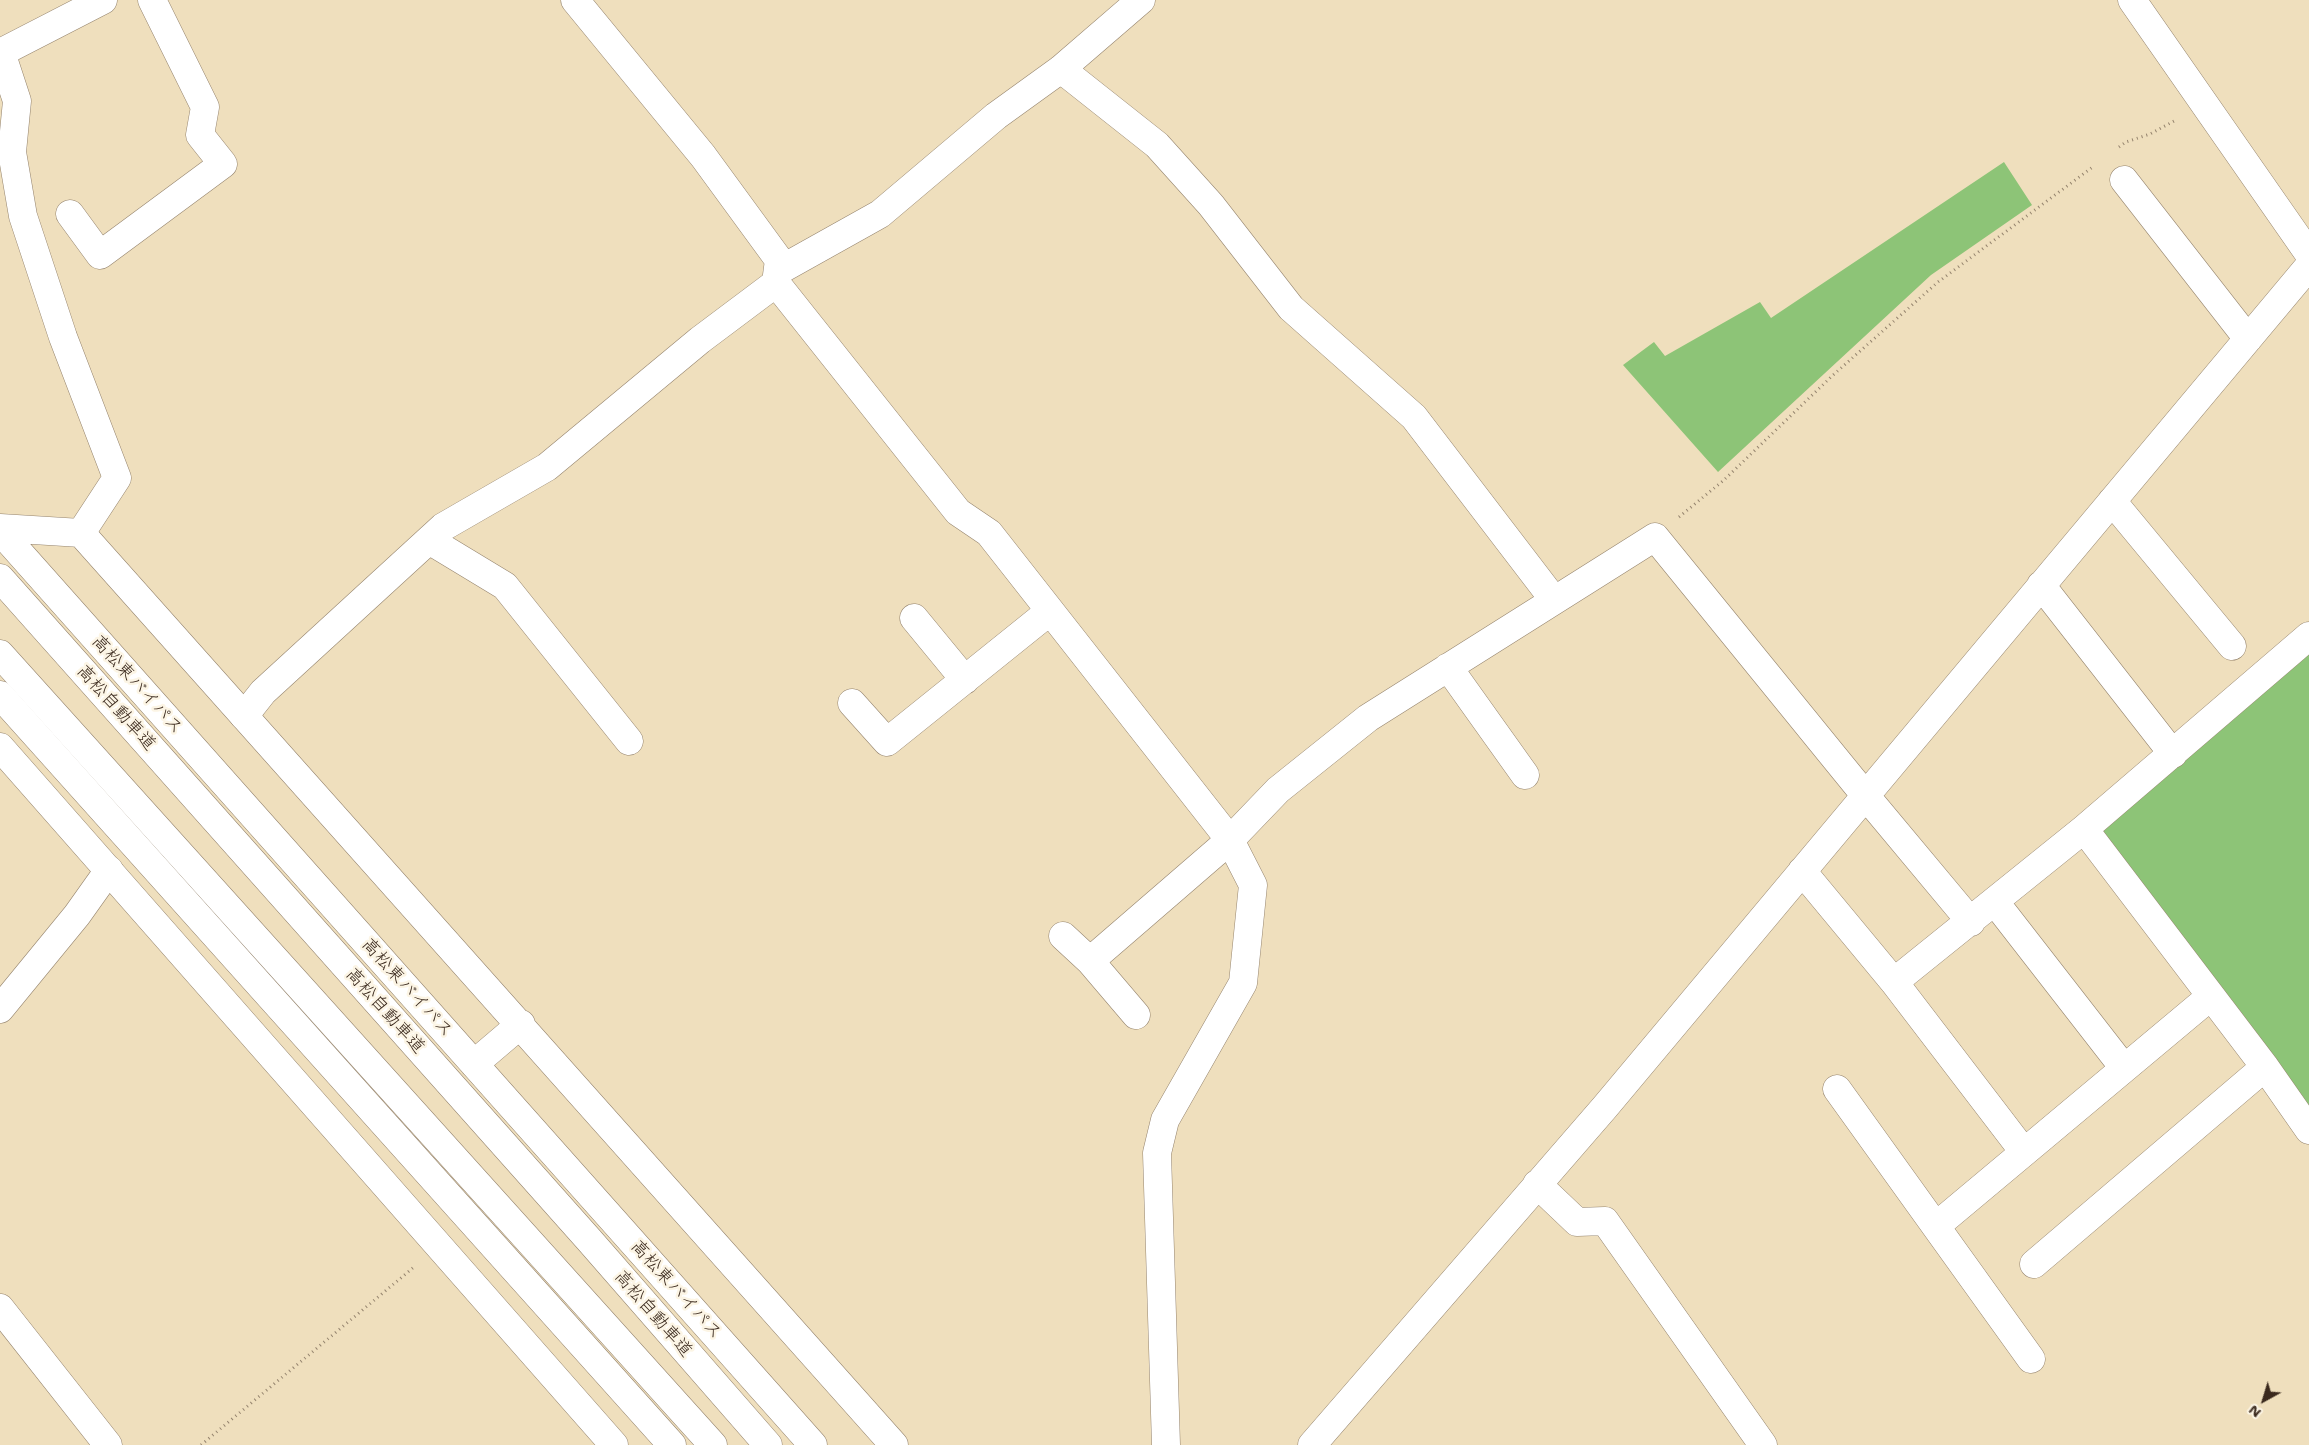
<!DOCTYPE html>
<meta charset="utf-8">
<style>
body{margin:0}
#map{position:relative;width:2309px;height:1445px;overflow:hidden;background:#efdfbd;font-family:"Shantell Sans",sans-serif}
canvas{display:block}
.north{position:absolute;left:2239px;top:1375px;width:50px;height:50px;-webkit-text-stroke:4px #fcf5e5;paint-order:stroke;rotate:219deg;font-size:14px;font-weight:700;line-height:20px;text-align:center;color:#3b2a1e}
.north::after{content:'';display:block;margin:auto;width:18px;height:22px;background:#3b2a1e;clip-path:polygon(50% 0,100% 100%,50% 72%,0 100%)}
</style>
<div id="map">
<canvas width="2309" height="1445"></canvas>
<div class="north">N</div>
</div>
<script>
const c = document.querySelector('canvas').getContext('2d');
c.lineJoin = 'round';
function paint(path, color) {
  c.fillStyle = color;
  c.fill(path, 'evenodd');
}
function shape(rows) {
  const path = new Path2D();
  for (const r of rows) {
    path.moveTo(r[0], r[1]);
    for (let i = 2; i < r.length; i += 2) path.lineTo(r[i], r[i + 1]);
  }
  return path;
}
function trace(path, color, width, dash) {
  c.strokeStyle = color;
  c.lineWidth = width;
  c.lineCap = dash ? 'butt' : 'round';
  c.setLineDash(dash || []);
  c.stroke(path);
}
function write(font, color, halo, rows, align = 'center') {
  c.font = font + ' "Shantell Sans","Klee One",sans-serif';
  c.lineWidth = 5;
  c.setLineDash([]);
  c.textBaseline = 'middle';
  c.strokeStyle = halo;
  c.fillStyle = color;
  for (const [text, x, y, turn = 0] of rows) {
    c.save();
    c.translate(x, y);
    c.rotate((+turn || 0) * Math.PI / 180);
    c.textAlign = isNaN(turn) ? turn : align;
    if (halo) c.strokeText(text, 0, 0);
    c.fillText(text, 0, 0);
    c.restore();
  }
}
const green = shape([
 [2004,162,2032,205,1931,275,1718,472,1623,365,1654,342,1665,356,1760,302,1771,318],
 [2309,622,2309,1113,2093,824,2268,654]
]);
const path = shape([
 [2119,147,2126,142,2150,134,2176,120],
 [1679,517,1724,480,1832,376,1938,282,2094,166],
 [201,1445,414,1267]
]);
const minor = shape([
 [575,0,703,156,779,260,776,283,958,512,989,533,1230,840,1253,885,1243,983,1165,1120,1157,1153,1166,1445],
 [2132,0,2309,254],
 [1,52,17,101,12,152,23,216,63,337,117,478,81,533],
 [0,53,103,0],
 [1061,69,1157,145,1211,205,1291,308,1414,417,1554,600],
 [2124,180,2248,339],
 [70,214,100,255,223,164,200,135,205,107,152,0],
 [778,271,880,214,996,116,1061,69,1141,0],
 [2112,501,2232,646],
 [429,540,505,586,629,741],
 [2041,585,2173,754],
 [914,618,965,680],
 [1448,667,1525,775],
 [852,703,887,742,1050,611],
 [244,716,263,692,443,527,547,467,700,340,776,283],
 [2084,829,2265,1067,2309,1130],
 [1802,871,1894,982,2024,1152],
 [1995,902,2124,1068],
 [1063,936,1090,961],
 [1894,982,2084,829,2309,636],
 [0,1009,77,915,109,870],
 [1136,1015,1090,961,1230,840,1278,790,1368,718,1655,537,1865,795,1971,922],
 [1837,1089,2031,1359],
 [1537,1184,1577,1222,1605,1221,1763,1445],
 [1936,1226,2211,996],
 [2034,1264,2265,1067],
 [0,1308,108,1445],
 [1312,1445,1605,1107,2309,266]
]);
const trunk = shape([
 [0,528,81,533,894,1445],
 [0,531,813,1445],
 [0,695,672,1445],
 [0,747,614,1445],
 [474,1064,521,1024]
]);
const motorway = shape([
 [0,578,590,1241,768,1445],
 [0,654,713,1445]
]);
const streetNames = [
 ["高松東バイパス",137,685,48],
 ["高松自動車道",116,708,48],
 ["高松東バイパス",407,988,48],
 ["高松自動車道",385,1011,48],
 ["高松東バイパス",676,1290,48],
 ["高松自動車道",653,1314,49]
];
paint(green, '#8dc477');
trace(minor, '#95846e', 29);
trace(trunk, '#95846e', 29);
trace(motorway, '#95846e', 29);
trace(path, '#95846e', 3, [1, 4]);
trace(minor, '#fff', 28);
trace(trunk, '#fff', 28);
trace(motorway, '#fff', 28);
write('18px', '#3b2a1e', '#fcf5e5', streetNames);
</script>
